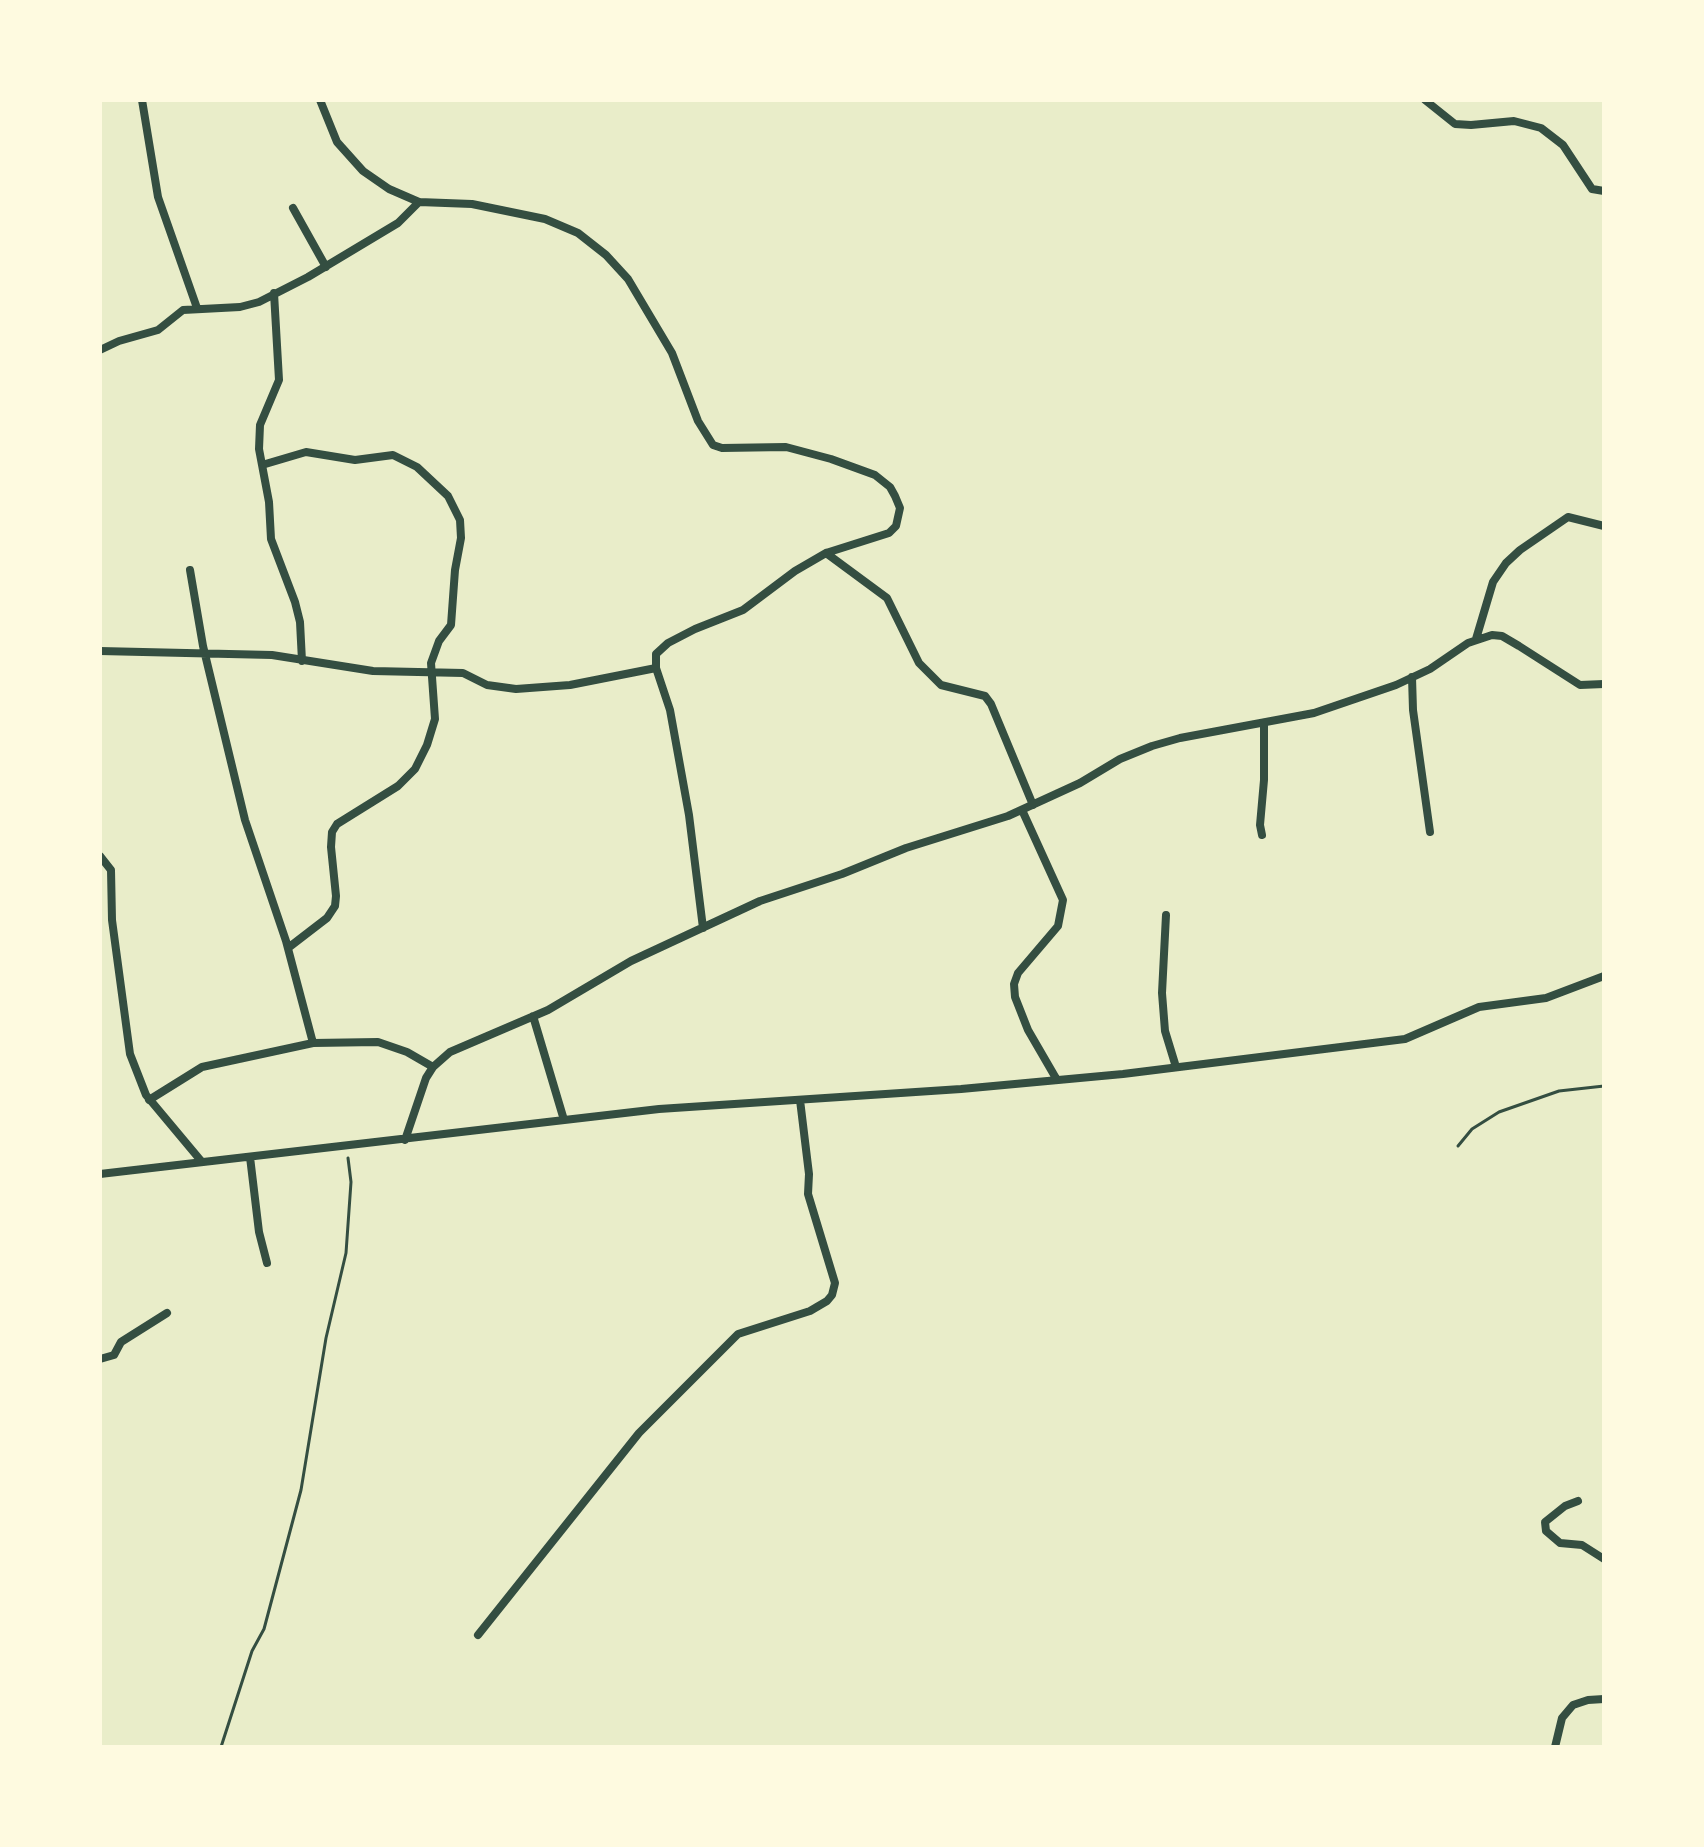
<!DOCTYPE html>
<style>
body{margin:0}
#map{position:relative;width:1704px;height:1847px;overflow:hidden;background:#e9edc9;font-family:"Noto Sans",sans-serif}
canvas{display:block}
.frame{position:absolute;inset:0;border:102px solid #fefae0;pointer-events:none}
</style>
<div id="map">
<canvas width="1704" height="1847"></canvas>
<div class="frame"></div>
</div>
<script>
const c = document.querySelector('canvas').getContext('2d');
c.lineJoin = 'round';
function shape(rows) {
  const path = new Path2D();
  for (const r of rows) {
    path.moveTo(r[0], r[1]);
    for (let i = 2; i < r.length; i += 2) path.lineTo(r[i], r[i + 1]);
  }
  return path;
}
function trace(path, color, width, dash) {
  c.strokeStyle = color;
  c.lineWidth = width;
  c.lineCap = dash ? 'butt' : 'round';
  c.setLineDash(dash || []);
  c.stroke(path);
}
const path = shape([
 [1458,1146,1472,1129,1499,1112,1559,1091,1604,1086],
 [221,1747,252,1651,264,1629,301,1490,326,1338,346,1253,351,1182,348,1158]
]);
const minor = shape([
 [142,100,158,197,197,308],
 [320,100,337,142,363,171,389,189,419,202,472,204,545,219,578,233,606,255,628,279,672,353,698,421,713,445,722,448,786,447,831,459,875,475,890,487,895,496,900,508,896,526,889,533,826,553,795,571,743,610,695,629,668,643,656,654,656,668,670,710,689,815,703,928],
 [1425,100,1455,124,1471,125,1514,121,1541,128,1563,145,1592,189,1604,191],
 [293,208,326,267],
 [274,293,279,380,260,425,259,449,269,502,271,539,295,602,300,622,302,661],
 [100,350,119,341,158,330,183,310,240,307,259,302,308,277,398,223,419,202],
 [262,465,306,452,355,460,393,455,417,467,448,496,460,520,461,538,455,570,451,625,439,641,431,663,435,719,427,745,415,769,398,786,337,824,332,832,331,847,336,896,335,906,327,918,288,948],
 [826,553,887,598,919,663,941,685,985,696,991,704,1033,805],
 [190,570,203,646,245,820,286,941,313,1043],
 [1476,639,1493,582,1506,563,1520,550,1568,517,1604,526],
 [100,651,272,655,373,671,463,673,487,685,516,689,570,685,656,668],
 [1412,677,1413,710,1430,832],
 [1022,810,1063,900,1058,926,1018,973,1014,984,1015,997,1028,1030,1057,1080],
 [1262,835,1260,825,1264,780,1264,724],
 [100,856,111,870,112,920,130,1054,146,1095,202,1162],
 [1166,915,1162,993,1165,1031,1176,1067],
 [533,1016,564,1120],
 [149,1100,202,1067,313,1043,378,1042,407,1052,433,1067],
 [405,1140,426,1078,433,1067,450,1052,548,1010,631,961,760,901,842,874,906,848,1008,816,1080,783,1120,759,1152,746,1180,738,1314,713,1396,685,1430,669,1468,643,1492,635,1502,636,1519,646,1580,685,1604,684],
 [250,1157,259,1232,267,1263],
 [100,1174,659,1109,961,1089,1123,1074,1405,1039,1479,1007,1546,998,1604,976],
 [100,1359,114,1355,121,1342,167,1313],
 [1578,1501,1565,1506,1545,1522,1546,1531,1560,1543,1582,1545,1604,1559],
 [478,1635,639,1433,738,1334,810,1311,827,1301,832,1295,835,1283,808,1194,809,1174,800,1100],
 [1555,1747,1562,1718,1573,1705,1588,1700,1604,1699]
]);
trace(path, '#344e41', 3);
trace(minor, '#344e41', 8);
</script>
